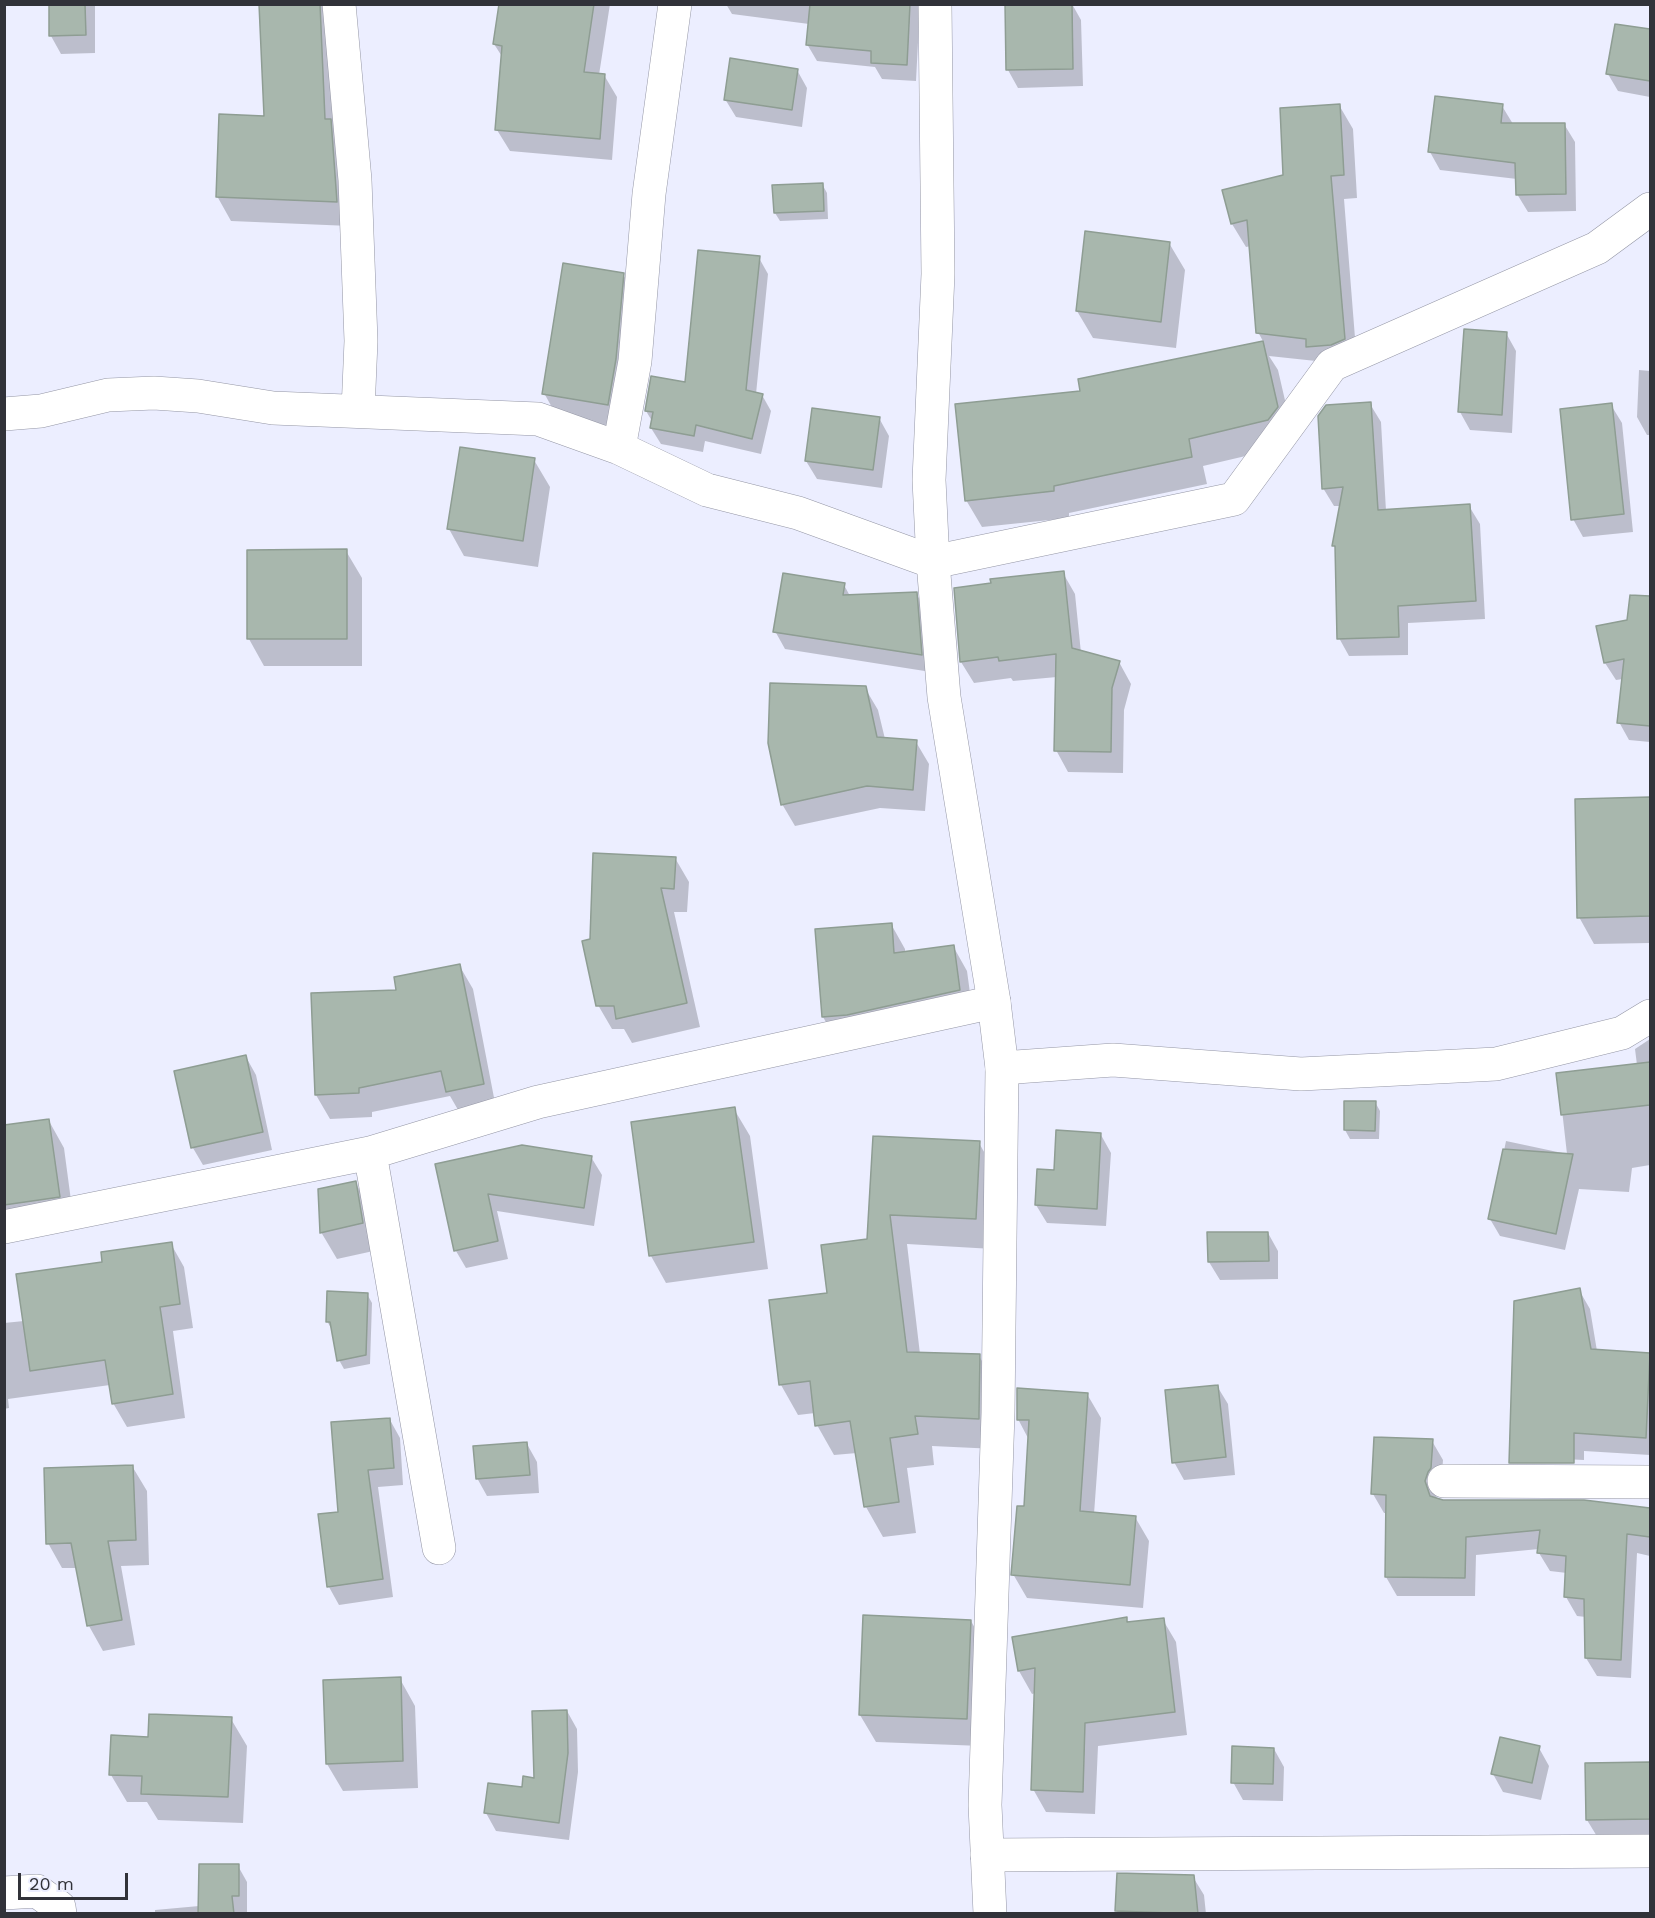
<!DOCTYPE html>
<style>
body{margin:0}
#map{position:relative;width:1655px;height:1918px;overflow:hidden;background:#eceeff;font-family:"Work Sans",sans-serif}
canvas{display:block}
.frame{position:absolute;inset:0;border:6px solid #313239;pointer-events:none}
.scale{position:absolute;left:18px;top:1873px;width:110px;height:27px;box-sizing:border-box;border:3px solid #313239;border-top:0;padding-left:8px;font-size:18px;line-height:21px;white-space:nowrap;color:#313239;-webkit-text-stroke:4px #eceeff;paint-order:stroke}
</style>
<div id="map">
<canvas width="1655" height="1918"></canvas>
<div class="frame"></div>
<div class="scale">20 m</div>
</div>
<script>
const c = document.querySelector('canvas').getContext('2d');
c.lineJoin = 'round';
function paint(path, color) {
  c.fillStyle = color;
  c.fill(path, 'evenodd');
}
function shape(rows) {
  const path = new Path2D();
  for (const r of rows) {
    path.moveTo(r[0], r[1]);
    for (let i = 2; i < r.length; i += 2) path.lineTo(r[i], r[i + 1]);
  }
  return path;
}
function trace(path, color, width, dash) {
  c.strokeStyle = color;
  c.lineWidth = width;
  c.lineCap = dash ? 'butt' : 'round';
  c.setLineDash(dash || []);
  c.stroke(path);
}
const shadow = shape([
 [51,4,95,4,95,53,61,54,51,36],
 [261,4,326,4,350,226,231,221,217,196,266,118],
 [500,4,610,4,599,75,604,75,617,97,612,160,510,151,497,130,503,58,494,44],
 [726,4,920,4,916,81,882,79,875,67,817,61,807,44,809,24,732,14],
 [1007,4,1072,4,1081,20,1083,86,1018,88,1008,70],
 [1616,25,1650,31,1650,97,1618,91,1608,74],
 [797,70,807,88,802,127,736,117,725,99],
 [1339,105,1353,129,1357,198,1344,199,1357,363,1316,361,1269,356,1278,370,1293,435,1284,447,1203,466,1207,484,1069,513,1069,518,982,527,966,500,1082,392,1080,380,1264,343,1258,332,1251,246,1246,247,1232,224,1224,191,1285,176],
 [1502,106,1513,124,1564,124,1575,142,1576,211,1528,212,1517,194,1517,179,1440,170,1430,152],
 [822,184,827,193,828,219,780,221,775,213],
 [1169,243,1185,270,1176,348,1093,338,1077,311],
 [759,258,768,274,756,394,762,395,771,411,761,454,705,441,703,452,661,444,651,428,652,421,646,411,686,384],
 [623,274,638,302,623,431,559,420,544,393],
 [1506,333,1516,351,1512,433,1470,430,1460,412],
 [1639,370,1650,371,1650,435,1647,435,1637,417],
 [1370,404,1381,422,1386,511,1469,506,1480,524,1485,619,1408,623,1408,655,1349,656,1339,638,1337,551,1334,546,1341,506,1334,506,1323,488],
 [1611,405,1622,423,1633,532,1583,537,1573,519],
 [879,418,889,436,882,488,817,479,806,461],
 [534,460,550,487,538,567,464,556,449,529],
 [346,551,362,578,362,666,264,666,249,639],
 [1063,573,1075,594,1081,653,1119,662,1131,684,1124,710,1123,773,1068,772,1056,750,1057,677,1013,681,1011,678,974,683,961,662],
 [844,585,850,596,916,593,926,611,931,672,785,649,775,631],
 [1650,616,1650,742,1629,740,1619,722,1623,679,1616,680,1605,663,1598,628],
 [865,688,878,710,885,739,916,742,929,764,925,811,880,808,795,826,782,804],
 [1650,798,1650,943,1594,944,1579,917,1577,800],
 [675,858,689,882,687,912,674,912,700,1027,632,1043,624,1029,612,1029,598,1005],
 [891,924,905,949,905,953,953,946,967,971,973,1015,837,1041,823,1017],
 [459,965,473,989,496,1108,461,1115,450,1096,372,1112,372,1117,330,1119,316,1095,398,991],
 [1650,1039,1650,1165,1632,1168,1629,1192,1579,1189,1565,1250,1500,1236,1490,1219,1506,1141,1567,1154,1558,1075,1637,1065,1635,1049],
 [246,1057,256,1075,272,1150,203,1165,193,1148],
 [1375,1102,1380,1111,1379,1139,1350,1139,1345,1130],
 [734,1109,750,1136,768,1269,666,1283,651,1256,632,1123],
 [49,1121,64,1148,74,1223,4,1233,4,1127],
 [1101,1135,1111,1153,1106,1226,1047,1223,1036,1205,1055,1172],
 [874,1138,979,1143,996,1173,993,1249,907,1244,920,1354,979,1356,997,1386,996,1449,932,1446,934,1465,907,1468,916,1533,883,1537,866,1507,857,1453,834,1455,817,1425,815,1413,798,1415,781,1385,829,1294,869,1241],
 [591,1157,602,1175,594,1226,497,1211,508,1259,466,1268,456,1251,437,1166],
 [355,1182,371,1209,378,1250,337,1259,321,1232],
 [1268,1233,1278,1251,1278,1279,1220,1280,1209,1262],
 [171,1244,184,1267,193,1328,173,1331,185,1418,127,1427,113,1403,110,1385,8,1399,9,1408,4,1409,4,1323,24,1321,104,1263],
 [1579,1290,1590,1309,1597,1351,1650,1354,1650,1455,1584,1451,1584,1460,1522,1457],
 [367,1294,372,1303,370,1364,344,1369,339,1360,332,1330,327,1321],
 [1217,1386,1228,1404,1235,1475,1184,1480,1174,1462],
 [1087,1394,1101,1418,1094,1514,1135,1517,1149,1541,1143,1608,1027,1598,1013,1574,1025,1508,1029,1440,1018,1419],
 [390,1420,400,1438,403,1485,378,1487,393,1597,339,1605,329,1587,320,1516,339,1513],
 [1432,1441,1443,1460,1441,1487,1438,1491,1436,1499,1443,1501,1584,1502,1650,1509,1650,1556,1637,1553,1631,1678,1597,1676,1586,1658,1586,1617,1577,1616,1566,1597,1567,1573,1550,1571,1539,1553,1539,1549,1476,1555,1475,1596,1397,1596,1386,1577,1387,1513,1384,1513,1373,1494],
 [527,1444,537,1462,539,1493,487,1496,477,1478],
 [132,1466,147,1491,149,1565,121,1566,135,1645,103,1651,89,1626,77,1568,62,1568,48,1543],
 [1126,1619,1129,1624,1163,1620,1176,1642,1187,1735,1098,1746,1095,1814,1046,1812,1033,1789,1036,1693,1032,1694,1019,1671],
 [971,1621,986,1648,982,1746,876,1742,860,1715],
 [400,1679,415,1706,418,1788,343,1791,327,1764],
 [567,1711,577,1729,578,1772,569,1840,496,1831,486,1813,535,1779],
 [231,1719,247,1746,243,1823,158,1820,147,1802,127,1802,111,1775,149,1738],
 [1539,1748,1549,1766,1541,1800,1503,1792,1493,1774],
 [1274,1749,1284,1767,1283,1801,1243,1800,1233,1782],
 [1650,1764,1650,1837,1598,1838,1587,1820,1587,1765],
 [238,1866,247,1882,247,1912,241,1912,241,1914,155,1914,155,1910,199,1906],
 [1193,1877,1204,1895,1206,1914,1118,1914,1117,1911]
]);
const building = shape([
 [49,4,85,4,86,35,49,36,49,4],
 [259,4,320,4,325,119,331,119,337,202,216,197,219,114,264,116,259,4],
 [499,4,594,4,584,72,605,74,600,139,495,130,502,46,493,44,499,4],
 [810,4,910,4,907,65,871,63,871,51,806,45,810,4],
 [1005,4,1072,4,1073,69,1006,70,1005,4],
 [1615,24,1650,29,1650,81,1606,74,1615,24],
 [730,58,798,69,792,110,724,100,730,58],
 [1435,96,1503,104,1501,123,1565,123,1566,194,1516,195,1515,163,1428,152,1435,96],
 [1340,104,1344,175,1331,176,1345,339,1331,345,1306,347,1306,339,1256,333,1247,220,1231,224,1222,190,1283,175,1280,108,1340,104],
 [823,183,824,211,774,213,772,185,823,183],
 [1085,231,1170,242,1161,322,1076,311,1085,231],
 [698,250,760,256,746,390,763,394,752,439,696,425,694,436,650,428,653,412,645,411,651,376,685,382,698,250],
 [563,263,624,273,616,359,608,405,542,394,563,263],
 [1464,329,1507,332,1502,415,1458,412,1464,329],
 [1263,341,1278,407,1268,420,1189,439,1192,457,1054,486,1054,491,965,501,955,404,1080,391,1078,379,1263,341],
 [1371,402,1378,510,1470,504,1476,601,1398,606,1399,637,1337,639,1335,546,1332,546,1343,487,1322,489,1318,416,1326,405,1371,402],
 [1612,403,1624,514,1571,520,1560,409,1612,403],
 [812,408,880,417,873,470,805,461,812,408],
 [460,447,535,458,523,541,447,529,460,447],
 [347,549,347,639,247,639,247,550,347,549],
 [1064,571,1072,648,1120,661,1112,688,1111,752,1054,751,1056,654,999,661,998,657,960,662,954,588,991,583,990,579,1064,571],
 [783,573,845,583,843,595,917,592,922,655,773,632,783,573],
 [1630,595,1650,596,1650,726,1617,723,1624,659,1604,663,1596,626,1627,620,1630,595],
 [770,683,866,686,877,737,917,740,913,790,867,786,781,805,768,743,770,683],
 [1650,797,1650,916,1577,918,1575,799,1650,797],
 [593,853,676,857,674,889,661,888,687,1003,616,1019,614,1006,596,1006,582,941,590,939,593,853],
 [892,923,894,953,954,945,960,990,847,1015,822,1017,815,929,892,923],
 [460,964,484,1084,446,1092,441,1071,359,1088,359,1093,315,1095,311,993,396,990,394,977,460,964],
 [246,1055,263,1132,191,1148,174,1071,246,1055],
 [1650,1062,1650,1105,1561,1115,1556,1073,1650,1062],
 [1344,1101,1376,1101,1375,1131,1344,1130,1344,1101],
 [735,1107,754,1242,649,1256,631,1122,735,1107],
 [49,1119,60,1197,4,1205,4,1125,49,1119],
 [1056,1130,1101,1133,1097,1209,1035,1205,1037,1169,1054,1170,1056,1130],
 [873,1136,980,1141,976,1219,890,1215,907,1352,980,1354,979,1413,979,1419,915,1416,918,1434,890,1438,899,1502,864,1507,850,1421,815,1426,810,1381,779,1385,769,1300,827,1293,821,1245,867,1239,873,1136],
 [522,1145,592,1156,584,1208,488,1194,498,1241,454,1251,435,1164,522,1145],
 [1503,1149,1573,1154,1556,1234,1488,1219,1503,1149],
 [356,1181,363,1223,320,1233,318,1189,356,1181],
 [1207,1232,1268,1232,1269,1261,1208,1262,1207,1232],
 [172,1242,180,1304,160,1307,173,1394,112,1404,105,1360,30,1371,16,1274,102,1262,101,1252,172,1242],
 [1580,1288,1591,1349,1650,1353,1646,1438,1574,1433,1574,1463,1509,1463,1514,1301,1580,1288],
 [327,1291,368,1293,366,1355,337,1361,330,1322,326,1322,327,1291],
 [1218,1385,1226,1457,1172,1463,1165,1390,1218,1385],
 [1017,1388,1088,1393,1080,1511,1136,1516,1130,1585,1011,1575,1017,1506,1024,1506,1029,1420,1017,1420,1017,1388],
 [390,1418,394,1468,368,1470,383,1579,327,1587,318,1514,338,1512,331,1422,390,1418],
 [1374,1437,1433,1439,1431,1468,1428,1472,1425,1481,1430,1496,1443,1500,1584,1500,1650,1508,1650,1537,1627,1534,1621,1660,1585,1658,1584,1599,1564,1597,1566,1556,1537,1553,1540,1530,1466,1537,1465,1578,1385,1577,1386,1495,1371,1494,1374,1437],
 [527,1442,530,1475,476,1479,473,1446,527,1442],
 [133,1465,136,1540,108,1541,122,1620,87,1626,71,1543,46,1544,44,1468,133,1465],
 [863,1615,971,1620,967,1719,859,1715,863,1615],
 [1127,1617,1127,1622,1164,1618,1175,1712,1085,1723,1083,1792,1031,1790,1035,1668,1018,1671,1012,1637,1127,1617],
 [401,1677,403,1761,326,1764,323,1680,401,1677],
 [567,1710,568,1753,559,1823,484,1813,488,1783,522,1787,523,1776,534,1778,532,1711,567,1710],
 [149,1714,232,1717,228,1797,141,1794,142,1776,109,1775,111,1735,148,1737,149,1714],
 [1500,1737,1540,1746,1532,1783,1491,1774,1500,1737],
 [1232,1746,1274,1748,1273,1784,1231,1783,1232,1746],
 [1650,1762,1650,1819,1586,1820,1585,1763,1650,1762],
 [199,1864,239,1864,239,1896,232,1896,234,1914,198,1914,199,1864],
 [1117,1873,1194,1875,1198,1914,1115,1911,1117,1873]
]);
const minor = shape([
 [339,4,355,180,361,341,358,411],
 [4,414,41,411,108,395,154,393,198,396,273,408,538,419,619,448,707,490,798,513,933,562,1234,499,1332,365,1597,248,1650,209],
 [619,448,635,361,649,194,675,4],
 [1002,1068,1113,1060,1301,1074,1496,1064,1622,1033,1650,1016],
 [370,1153,439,1548],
 [4,1227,370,1153,538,1102,994,1002],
 [1444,1481,1650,1482],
 [987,1855,1650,1851],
 [4,1893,37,1891,59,1907,60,1914]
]);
const tertiary = shape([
 [935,4,938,274,929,480,933,562,944,697,994,1002,1002,1068,998,1413,985,1805,990,1914]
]);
paint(shadow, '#0003');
paint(building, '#a8b7ad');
trace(building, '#8e9d93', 1.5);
trace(minor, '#9496a5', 34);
trace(tertiary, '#9496a5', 34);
trace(minor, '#fff', 33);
trace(tertiary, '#fff', 33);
</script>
